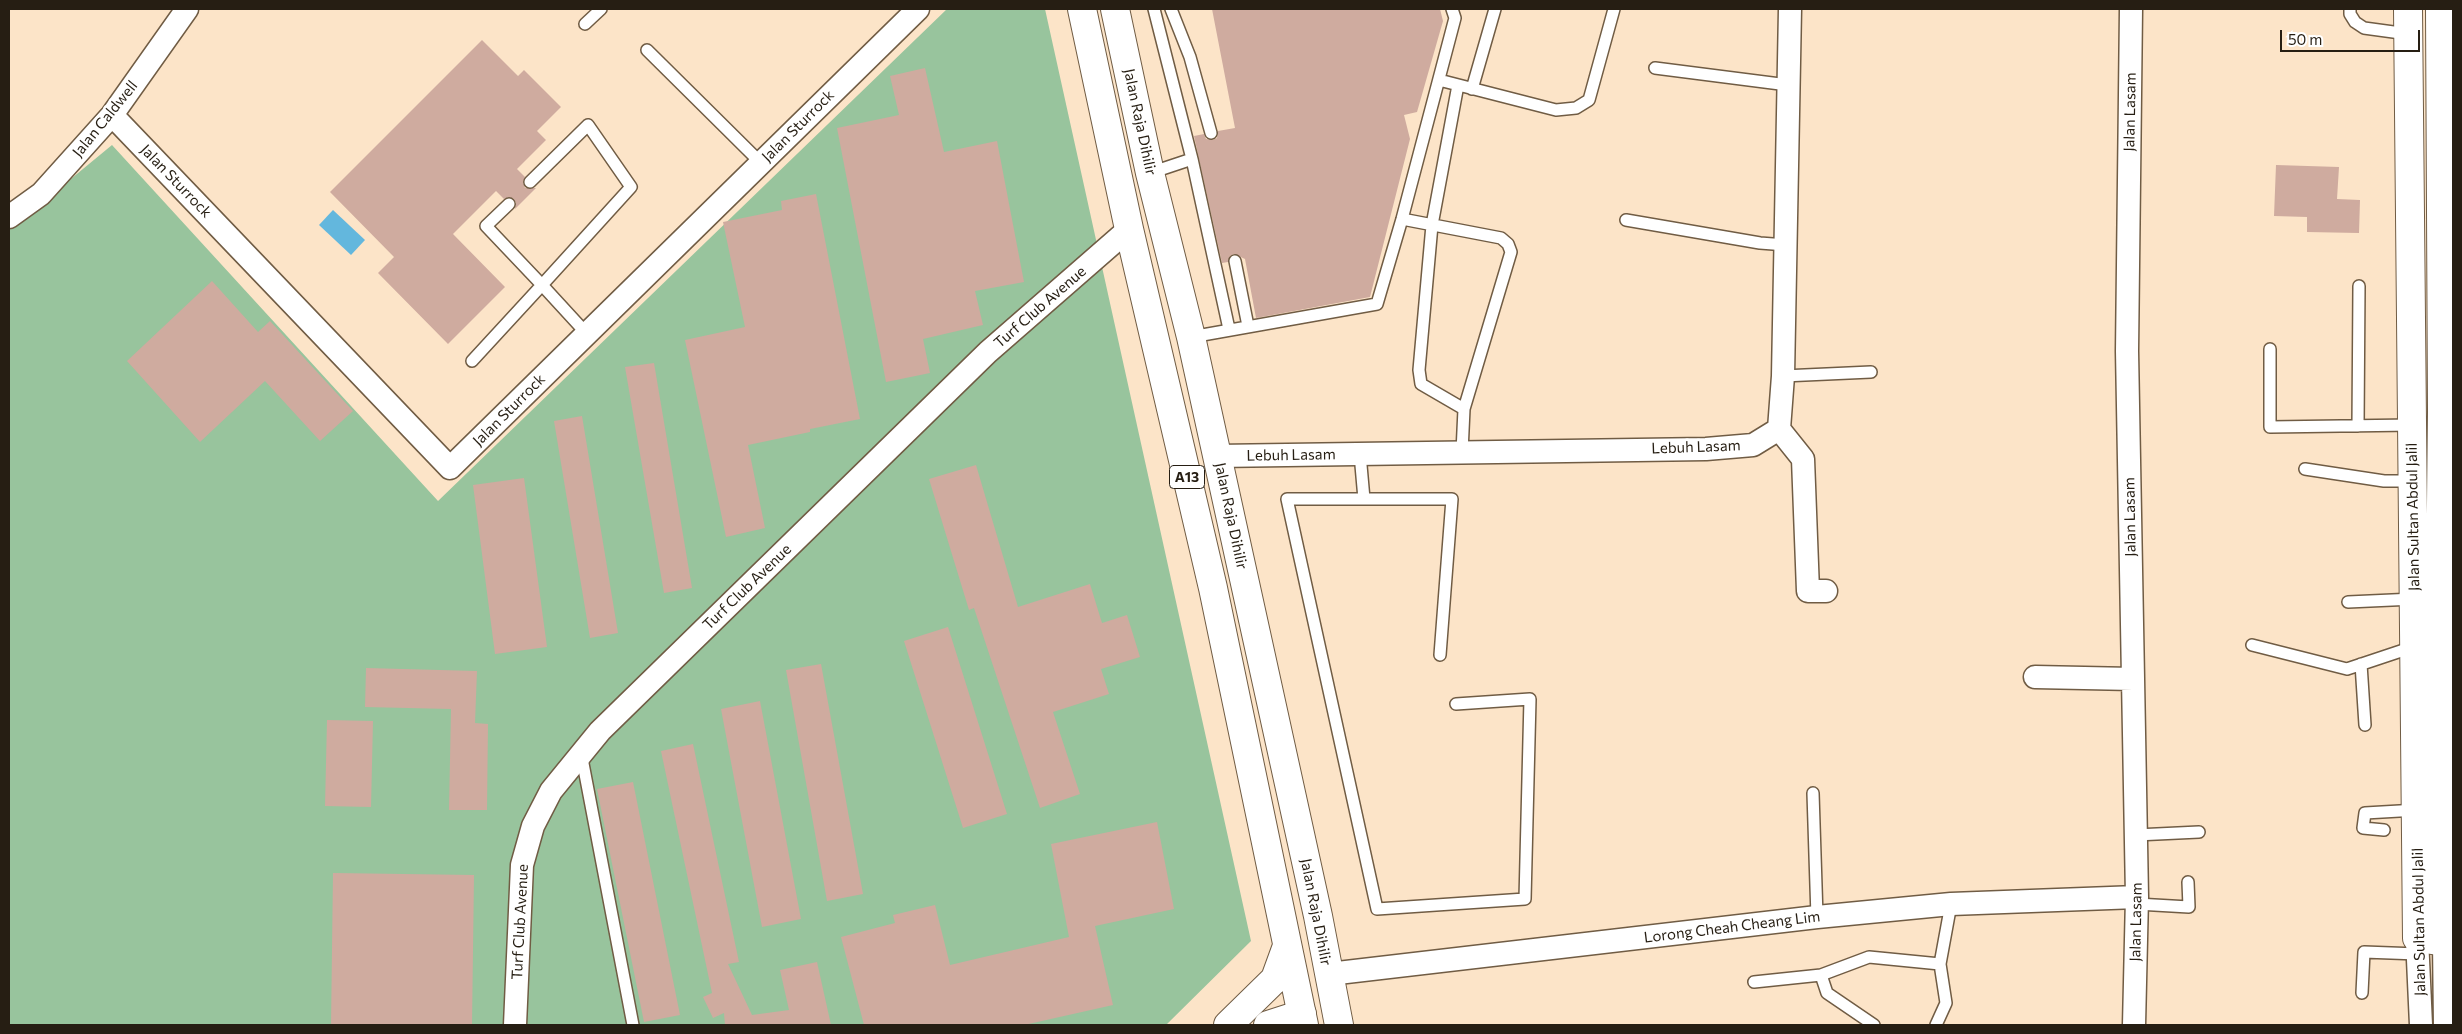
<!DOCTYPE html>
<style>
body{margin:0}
#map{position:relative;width:2462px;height:1034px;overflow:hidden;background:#fce4c8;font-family:Commissioner,sans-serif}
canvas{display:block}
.frame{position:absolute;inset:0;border:10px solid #261e13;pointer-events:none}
.scale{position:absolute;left:2280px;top:30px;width:140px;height:22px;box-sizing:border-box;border:2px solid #261e13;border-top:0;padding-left:6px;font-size:15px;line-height:18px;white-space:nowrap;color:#261e13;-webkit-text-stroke:4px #fff;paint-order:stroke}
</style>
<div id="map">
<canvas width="2462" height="1034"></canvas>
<div class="frame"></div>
<div class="scale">50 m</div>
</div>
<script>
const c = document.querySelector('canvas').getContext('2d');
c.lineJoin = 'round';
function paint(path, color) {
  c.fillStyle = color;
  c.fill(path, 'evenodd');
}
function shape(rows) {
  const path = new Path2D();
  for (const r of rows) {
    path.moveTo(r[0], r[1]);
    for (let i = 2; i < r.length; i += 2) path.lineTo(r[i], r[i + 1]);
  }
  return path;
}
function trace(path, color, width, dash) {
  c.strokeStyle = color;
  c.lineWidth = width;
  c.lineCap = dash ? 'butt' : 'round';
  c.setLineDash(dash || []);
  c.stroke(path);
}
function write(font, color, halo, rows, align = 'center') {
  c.font = font + ' Commissioner,sans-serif';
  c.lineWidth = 5;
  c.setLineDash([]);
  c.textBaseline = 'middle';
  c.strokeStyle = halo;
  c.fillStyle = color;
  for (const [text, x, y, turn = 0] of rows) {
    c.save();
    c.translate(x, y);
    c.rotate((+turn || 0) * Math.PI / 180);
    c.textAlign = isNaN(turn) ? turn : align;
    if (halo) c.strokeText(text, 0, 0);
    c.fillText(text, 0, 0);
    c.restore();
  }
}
const green = shape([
 [947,9,1045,9,1251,941,1166,1025,9,1025,9,230,112,145,438,501]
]);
const water = shape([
 [333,210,365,240,351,255,319,225]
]);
const building = shape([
 [1212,9,1440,9,1443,21,1417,112,1404,115,1410,139,1370,297,1256,318,1245,259,1234,254,1230,256,1228,262,1222,263,1194,136,1204,134,1206,139,1213,140,1217,138,1218,131,1235,128],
 [482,40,518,76,524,70,561,107,537,131,546,140,517,169,525,177,523,183,525,188,536,188,515,209,516,203,514,199,508,197,504,199,496,191,453,234,505,287,448,344,378,273,394,257,330,192],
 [925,68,944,152,997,141,1024,282,975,291,983,325,923,339,930,373,886,382,837,128,899,115,890,76],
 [2276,165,2339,167,2337,199,2360,200,2359,233,2307,232,2307,217,2274,216],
 [816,194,860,419,810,429,810,432,748,445,765,528,726,537,685,340,745,327,723,222,782,210,781,201],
 [212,281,258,332,270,321,353,411,320,441,265,381,200,442,127,361],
 [654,363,692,588,664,593,625,367],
 [582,416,618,633,590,638,554,421],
 [976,465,1018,607,1090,584,1102,623,1127,615,1140,657,1101,669,1109,694,1053,712,1080,794,1040,808,974,608,969,610,929,479],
 [524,478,547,647,495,654,473,485],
 [948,627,1007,814,963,828,904,641],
 [821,664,863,894,827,901,786,670],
 [366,668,477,671,475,723,488,724,487,810,449,810,451,709,365,707],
 [760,701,801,919,762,927,721,709],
 [327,720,373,721,371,807,325,806],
 [693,744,739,962,728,964,752,1015,789,1010,780,970,817,962,831,1025,725,1025,724,1013,713,1018,703,997,712,993,661,751],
 [633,782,680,1015,644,1022,597,789],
 [1157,822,1174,909,1095,926,1113,1005,1024,1025,864,1025,841,937,895,923,893,915,935,905,950,965,1069,937,1051,844],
 [333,873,474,875,472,1025,331,1025]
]);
const service = shape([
 [1154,9,1192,159,1229,329],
 [1171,9,1190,57,1211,133],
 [2350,9,2350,14,2355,22,2364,28,2408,34],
 [585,24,601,9],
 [647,50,761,163],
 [1655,68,1788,85],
 [1439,80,1556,110,1576,108,1589,100,1614,9],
 [1458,85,1432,225,1419,370,1421,384,1464,409],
 [1472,89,1495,9],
 [1150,173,1192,159],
 [509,204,486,226,542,285,631,187,588,125,530,182],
 [1402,219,1501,238,1508,244,1511,252,1464,409,1462,452],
 [1626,220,1760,243,1786,245],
 [1235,261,1248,326],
 [1191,337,1377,304,1402,219,1455,18,1452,9],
 [2270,349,2270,427,2412,425],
 [472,361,542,285,587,334],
 [1783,376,1871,372],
 [2358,426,2359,286],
 [1360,454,1364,499,1287,499,1377,909,1525,899,1530,699,1456,704],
 [2305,469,2384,481,2412,481],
 [1364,499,1452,499,1440,655],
 [2348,602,2414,599],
 [2252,645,2347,669,2413,647],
 [2361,664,2365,725],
 [581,753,633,1025],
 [1813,793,1817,917],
 [2384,830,2363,828,2365,813,2417,810],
 [2136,835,2199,832],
 [2137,904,2189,907,2188,882],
 [1821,975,1827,993,1874,1025],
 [1754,982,1821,975,1869,957,1940,964,1951,904],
 [2362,993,2364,952,2418,954],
 [1936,1025,1946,1003,1940,964]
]);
const minor = shape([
 [2131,9,2127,351,2137,897,2134,1025],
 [112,115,450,468,918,9],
 [9,217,41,194,112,115,187,9],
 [1779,429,1803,459,1808,591,1826,591],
 [1217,456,1706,449,1753,445,1779,429,1783,376,1790,9],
 [2035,677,2133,679],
 [2417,938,2421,1025],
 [2444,942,2445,1025],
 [1329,974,1817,917,1951,904,2137,897],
 [515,1025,522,865,533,826,551,791,600,731,988,352,1129,229]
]);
const tertiary = shape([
 [2408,9,2417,938,2453,943],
 [2440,9,2442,412,2440,595,2444,942],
 [1268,1025,1302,1014]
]);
const primary = shape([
 [1082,9,1129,229,1213,588,1304,1025],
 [1115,9,1150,173,1191,337,1318,916,1339,1025],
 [1228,1025,1275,979,1287,946]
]);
const shields = [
 [1187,477,35]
];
const shieldNames = [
 ["A13",1187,477]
];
const streetNames = [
 ["Jalan Lasam",2130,112,-89],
 ["Jalan Caldwell",105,119,-51],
 ["Jalan Raja Dihilir",1140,122,78],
 ["Jalan Sturrock",798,126,-45],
 ["Jalan Sturrock",176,181,46],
 ["Turf Club Avenue",1040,307,-41],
 ["Jalan Sturrock",509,410,-45],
 ["Lebuh Lasam",1696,447,-2],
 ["Lebuh Lasam",1291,455,-1],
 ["Jalan Raja Dihilir",1231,516,78],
 ["Jalan Lasam",2130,517,-91],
 ["Jalan Sultan Abdul Jalil",2413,517,-91],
 ["Turf Club Avenue",747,587,-44],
 ["Jalan Raja Dihilir",1316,912,79],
 ["Turf Club Avenue",520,922,-87],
 ["Jalan Lasam",2136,922,-89],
 ["Jalan Sultan Abdul Jalil",2419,922,-91],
 ["Lorong Cheah Cheang Lim",1732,927,-7]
];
paint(green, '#98c49d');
paint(water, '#63b7dd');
paint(building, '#cfab9f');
trace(service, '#705c44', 14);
trace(minor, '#705c44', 25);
trace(tertiary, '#705c44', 30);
trace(primary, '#705c44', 30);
trace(service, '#fff', 11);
trace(minor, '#fff', 22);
trace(tertiary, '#fff', 28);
trace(primary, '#fff', 28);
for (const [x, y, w] of shields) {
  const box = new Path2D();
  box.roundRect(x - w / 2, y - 11.5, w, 23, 4);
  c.fillStyle = '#fff';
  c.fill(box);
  trace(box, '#261e13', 1);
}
write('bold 14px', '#261e13', null, shieldNames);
write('15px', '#261e13', '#fff', streetNames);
</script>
